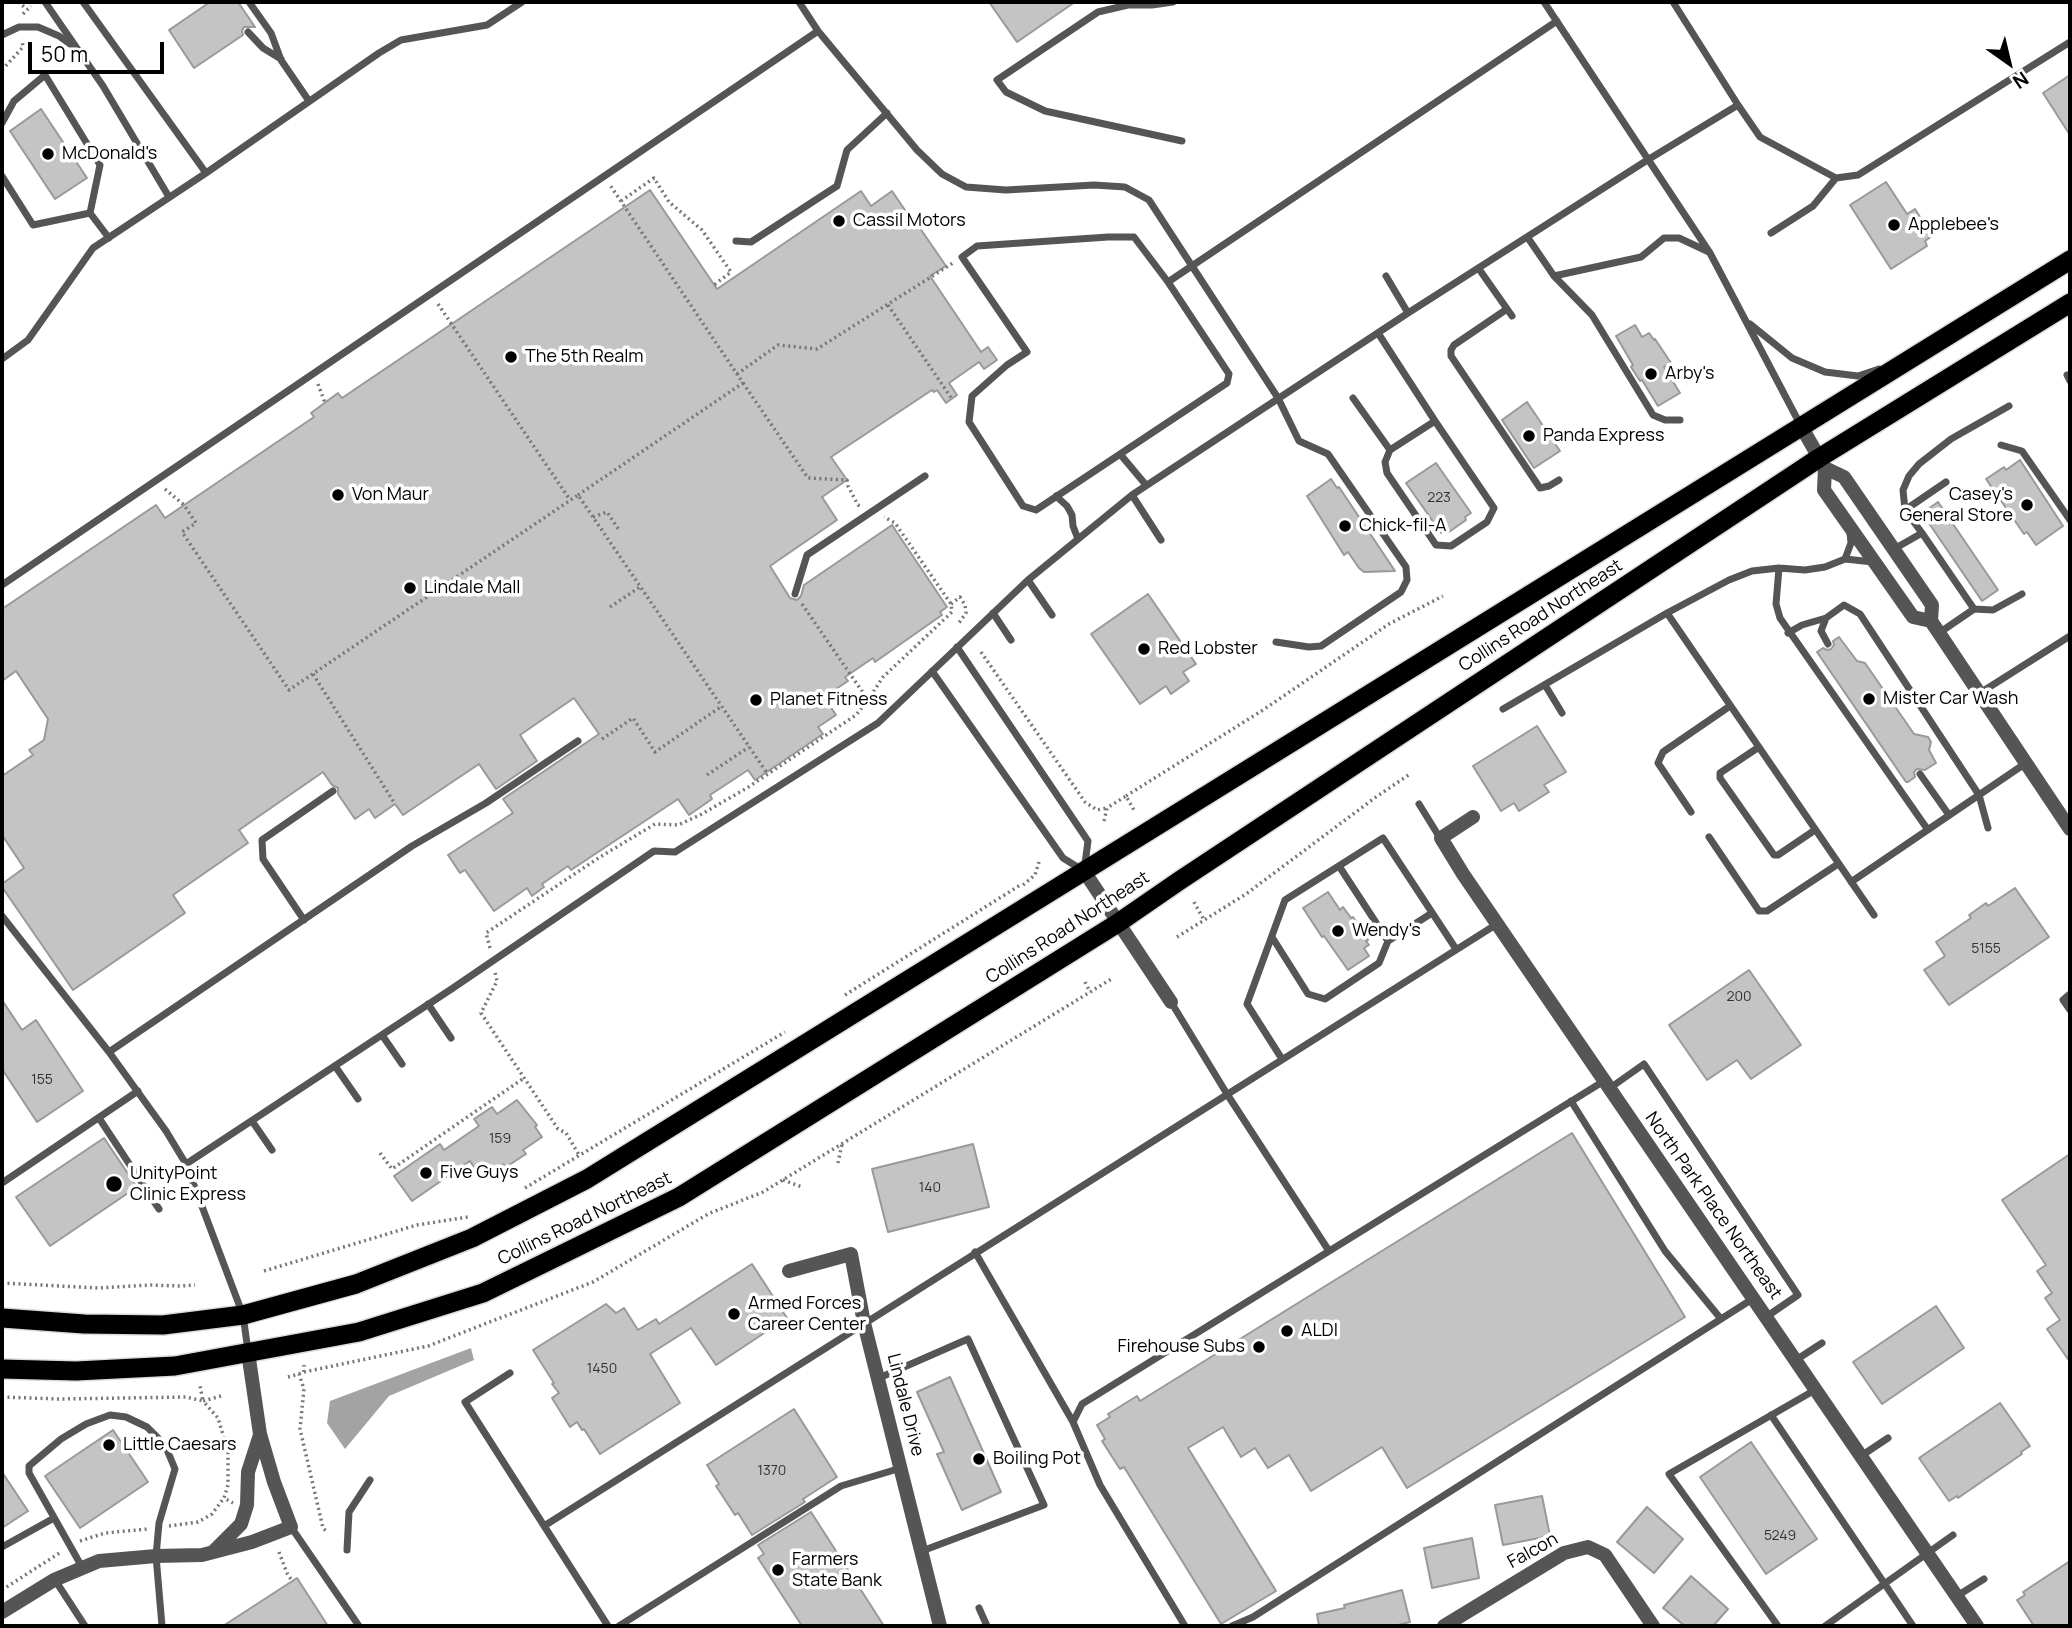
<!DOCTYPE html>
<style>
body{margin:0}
#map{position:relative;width:2072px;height:1628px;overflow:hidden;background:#fff;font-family:Manrope,sans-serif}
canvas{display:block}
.frame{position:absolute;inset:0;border:4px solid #000;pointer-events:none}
.north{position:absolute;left:1974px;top:28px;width:70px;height:70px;-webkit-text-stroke:5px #fff;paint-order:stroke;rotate:146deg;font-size:19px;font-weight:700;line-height:28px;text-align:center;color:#000}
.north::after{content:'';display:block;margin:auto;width:24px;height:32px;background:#000;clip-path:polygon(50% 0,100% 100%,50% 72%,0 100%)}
.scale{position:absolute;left:28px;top:42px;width:136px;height:32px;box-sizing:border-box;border:4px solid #000;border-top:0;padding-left:9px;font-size:21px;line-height:24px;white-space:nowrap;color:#000;-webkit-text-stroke:5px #fff;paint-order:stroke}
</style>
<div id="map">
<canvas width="2072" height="1628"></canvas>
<div class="frame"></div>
<div class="north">N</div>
<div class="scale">50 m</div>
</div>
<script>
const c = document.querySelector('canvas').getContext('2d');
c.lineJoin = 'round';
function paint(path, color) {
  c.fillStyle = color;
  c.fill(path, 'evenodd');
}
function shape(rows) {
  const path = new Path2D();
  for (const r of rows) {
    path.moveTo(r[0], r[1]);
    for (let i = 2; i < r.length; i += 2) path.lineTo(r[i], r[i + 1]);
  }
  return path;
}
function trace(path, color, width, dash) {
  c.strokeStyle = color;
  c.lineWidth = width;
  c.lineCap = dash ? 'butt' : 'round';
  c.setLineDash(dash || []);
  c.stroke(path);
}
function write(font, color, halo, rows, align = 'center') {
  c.font = font + ' Manrope,sans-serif';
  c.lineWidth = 7;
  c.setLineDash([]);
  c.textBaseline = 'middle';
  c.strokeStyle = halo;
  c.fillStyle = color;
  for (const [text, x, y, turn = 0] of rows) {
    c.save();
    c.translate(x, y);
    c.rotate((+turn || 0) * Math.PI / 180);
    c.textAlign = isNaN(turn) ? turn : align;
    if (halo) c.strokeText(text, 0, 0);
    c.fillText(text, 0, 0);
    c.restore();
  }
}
const water = shape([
 [471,1348,474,1360,389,1396,345,1449,327,1423,330,1401]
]);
const building = shape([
 [210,2,238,2,255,27,244,27,242,31,243,35,194,68,169,30,210,2],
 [989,2,1075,2,1017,42,989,2],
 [2070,75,2070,135,2043,93,2070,75],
 [41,109,87,178,55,199,10,131,41,109],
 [1886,182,1907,214,1915,209,1932,236,1925,241,1927,246,1891,269,1850,205,1886,182],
 [650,190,717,289,861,191,871,206,892,191,911,219,913,218,946,266,930,276,981,352,988,347,997,360,984,369,979,362,949,383,957,395,946,403,937,390,934,392,932,390,831,457,847,480,822,497,837,520,770,566,790,598,797,600,801,596,804,585,892,525,947,607,940,612,942,615,875,662,873,658,845,677,848,681,824,697,836,715,818,727,823,734,755,780,748,770,710,795,712,799,689,815,678,799,571,870,568,866,542,884,544,887,532,896,527,888,494,911,465,870,460,873,448,855,513,813,503,799,599,734,574,698,520,735,537,761,496,789,479,764,403,815,395,804,375,818,369,809,355,819,338,794,338,788,332,785,323,772,239,830,248,843,173,895,185,913,73,990,2,887,2,884,24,868,2,835,2,776,33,755,29,750,44,740,48,719,16,671,2,681,2,609,156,505,165,518,314,417,311,413,338,393,342,398,650,190],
 [1635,325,1642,337,1649,333,1654,340,1655,339,1671,363,1664,367,1680,393,1658,406,1642,380,1640,381,1631,367,1633,365,1616,336,1635,325],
 [1527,402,1560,451,1534,468,1502,420,1527,402],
 [2020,460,2063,526,2036,545,2027,532,2024,534,1986,479,2004,467,2006,470,2020,460],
 [1436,463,1471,513,1465,517,1466,520,1449,532,1446,529,1441,533,1406,483,1436,463],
 [1331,479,1337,488,1339,487,1395,571,1364,572,1359,568,1348,552,1344,555,1307,496,1331,479],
 [1938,502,1998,590,1982,601,1922,513,1938,502],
 [1148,594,1196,664,1183,672,1189,681,1171,694,1166,686,1140,704,1091,634,1148,594],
 [1839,637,1857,661,1865,663,1914,734,1928,737,1931,742,1929,750,1936,763,1925,770,1917,769,1914,772,1915,777,1908,782,1906,782,1817,652,1823,648,1827,650,1831,649,1834,645,1833,641,1839,637],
 [1537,726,1566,772,1544,785,1549,792,1519,811,1514,803,1501,811,1473,766,1537,726],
 [2015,888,2049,937,1949,1005,1924,970,1945,956,1936,942,1971,918,1969,915,1986,903,1988,906,2015,888],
 [1328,892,1340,910,1343,907,1351,918,1353,917,1368,940,1366,941,1369,945,1364,948,1369,956,1348,970,1324,936,1322,937,1303,908,1328,892],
 [1749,970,1801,1045,1751,1079,1737,1060,1707,1080,1669,1025,1749,970],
 [2,1000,22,1030,36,1020,83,1091,37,1122,2,1069,2,1000],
 [517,1100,537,1125,535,1127,542,1137,523,1150,526,1154,506,1167,503,1164,485,1177,478,1167,475,1169,470,1161,412,1201,394,1176,440,1144,444,1150,479,1126,474,1119,492,1107,497,1114,517,1100],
 [1572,1133,1685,1317,1407,1488,1382,1447,1311,1491,1289,1455,1268,1468,1255,1448,1241,1457,1223,1427,1188,1448,1276,1591,1221,1624,1124,1467,1120,1469,1102,1441,1105,1439,1097,1425,1110,1417,1108,1414,1137,1396,1140,1401,1572,1133],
 [104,1138,137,1187,50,1246,16,1197,104,1138],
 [973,1144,989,1207,888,1232,872,1169,973,1144],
 [2070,1154,2070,1362,2047,1329,2060,1320,2045,1298,2052,1293,2037,1271,2046,1265,2002,1200,2070,1154],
 [752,1264,787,1318,716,1365,691,1328,650,1354,680,1403,600,1454,584,1429,582,1430,577,1422,570,1427,552,1398,559,1393,552,1384,554,1383,533,1350,606,1304,616,1313,624,1308,638,1330,656,1319,659,1324,752,1264],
 [1936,1306,1964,1348,1882,1404,1853,1362,1936,1306],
 [950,1377,1001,1492,962,1510,937,1454,944,1452,917,1392,950,1377],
 [2000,1403,2030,1446,2021,1452,2022,1454,1958,1498,1957,1496,1949,1501,1919,1458,2000,1403],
 [794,1409,837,1477,803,1499,805,1502,752,1535,738,1513,735,1515,716,1486,719,1484,707,1465,794,1409],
 [113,1430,148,1482,80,1528,45,1476,113,1430],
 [1751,1442,1817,1539,1766,1574,1700,1477,1751,1442],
 [2,1472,28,1511,2,1528,2,1472],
 [1542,1496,1550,1536,1503,1545,1495,1505,1542,1496],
 [1647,1507,1683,1539,1654,1573,1617,1542,1647,1507],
 [811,1512,884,1626,802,1626,758,1558,764,1554,758,1545,811,1512],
 [1472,1538,1479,1578,1432,1588,1424,1548,1472,1538],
 [2070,1561,2070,1626,2034,1626,2017,1600,2025,1595,2023,1592,2070,1561],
 [1691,1576,1728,1609,1713,1626,1685,1626,1663,1608,1691,1576],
 [297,1578,328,1626,223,1626,297,1578],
 [1402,1590,1410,1622,1394,1626,1319,1626,1317,1614,1345,1608,1344,1605,1402,1590]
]);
const path = shape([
 [18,2,27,9],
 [23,14,31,6],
 [2,70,23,47,22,40],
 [621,201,654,178,669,202,702,230,731,272,714,285],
 [438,304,570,500],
 [888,305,952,399],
 [737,374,778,345,817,349,953,263],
 [743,383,808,478,847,480,848,486,858,505,861,506],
 [318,384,325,403],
 [165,489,184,505,196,523,182,532,289,690,578,495,767,773],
 [578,495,743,383,610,185],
 [593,517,607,512,619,530],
 [802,604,868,700],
 [951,604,960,597,965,605,966,613,959,623,960,624],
 [610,607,640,587],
 [981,652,1085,802,1097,810,1107,808],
 [313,674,395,804],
 [602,739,633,718,655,752,722,706],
 [707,775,749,747],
 [1126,796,1263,710,1389,624,1443,596],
 [1104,821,1107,808,1126,796,1135,812],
 [1023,885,1035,875,1039,862],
 [1194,902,1204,920],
 [1177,937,1246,894,1376,797,1410,774],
 [490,948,486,933,600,857,655,824,678,825,700,815,747,788,856,715,868,700,883,677,952,612,951,604,895,523,884,517],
 [495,973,497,981,481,1013,558,1129,566,1133,579,1155],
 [1085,982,1090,992],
 [845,995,1022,884],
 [380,1153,392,1169,524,1078],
 [838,1163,842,1144],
 [783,1180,802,1187],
 [525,1188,785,1032],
 [264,1271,417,1225,468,1217],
 [2,1283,98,1288,149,1285,180,1286,195,1285],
 [304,1372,428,1346,593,1282,708,1214,763,1192,1113,978],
 [299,1374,304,1372,304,1365],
 [288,1377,299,1374,304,1389,300,1429,323,1528,328,1533],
 [221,1396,203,1401,218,1418,228,1452,228,1485,224,1498,233,1503],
 [2,1397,60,1399,186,1397,203,1401,200,1386],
 [169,1526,198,1522,212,1514,224,1498],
 [80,1541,105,1533,148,1529],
 [279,1552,287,1573,292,1581],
 [2,1590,61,1552]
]);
const service = shape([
 [45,2,103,86,169,197],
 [83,2,206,173],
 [249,2,271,33,281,60,309,101],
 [799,2,818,31,917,150,942,174,966,187,1006,190,1094,185,1125,187,1149,200,1278,398,1299,441,1328,454,1406,567,1407,580,1401,592,1321,646,1309,647,1276,642],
 [1173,2,1152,5,1128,5,1098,12,997,80,1006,92,1045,111,1182,141],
 [1544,2,1710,253,1801,426],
 [1673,2,1738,105,1760,137,1836,178,1858,175,2070,42],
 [248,32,263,48,281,59],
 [2,35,19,27,38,27,59,36,74,47],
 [2,123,14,101,45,75,100,165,90,213,109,238],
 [2,176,33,225,90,213],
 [1771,233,1813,206,1836,178],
 [1528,238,1554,276,1592,315,1653,415,1665,420,1680,420],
 [736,241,751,242,837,186,847,150,887,113],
 [1479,269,1512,316],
 [1386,276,1408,313],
 [1554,276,1641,257,1664,238,1679,238,1709,252],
 [1168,282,1229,374,1227,383,1036,510,1023,506,969,422,972,396,1007,365,1027,352,962,257,977,246,1108,237,1134,237,1168,282,1557,21],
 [1507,309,1454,345,1451,350,1451,356,1540,488,1549,486,1559,480],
 [1750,324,1792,358,1825,372,1858,376,1879,369],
 [1378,333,1435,421,1494,508,1487,522,1451,546,1436,545,1387,473,1385,462,1390,450,1435,421],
 [2,359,28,340,93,248,206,173,379,53,401,40,487,25,522,2],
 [2067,375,2070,381],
 [1353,398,1390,450],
 [2001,445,2022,451,2070,520],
 [1120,454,1146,485],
 [1132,495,1161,540],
 [1056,496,1067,506,1072,515,1073,526,1078,539],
 [1905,510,1903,490,1909,476,1919,464,1951,439,2009,406],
 [1922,533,1905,510,1946,482],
 [1894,549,1922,533,1974,609,1939,633],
 [1845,559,1851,543,1850,533],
 [1779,568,1776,604,1780,618,1928,830],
 [1028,580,1052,615],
 [2,585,818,31],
 [795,594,807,555,925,476],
 [1974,609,1993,610,2022,594],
 [993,613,1011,640],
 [1667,613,1874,915],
 [1788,633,1802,625,1826,618],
 [1828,644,1821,631,1826,618,1844,605,1860,614,1979,795,1988,828],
 [932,671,1063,858,1084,871,1088,841,957,647],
 [1545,685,1562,713],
 [1980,693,2070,636],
 [1503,709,1667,613,1729,580,1752,571,1779,568,1805,570,1825,567,1845,559,1873,562],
 [1759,747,1720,773,1720,778,1774,855,1778,855,1815,830],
 [1920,774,1949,815],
 [1419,804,1440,838],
 [1691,812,1658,763,1663,752,1730,706],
 [1709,837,1759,911,1767,911,1838,864],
 [1339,866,1388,941],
 [1851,882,2026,763],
 [2,916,109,1052,166,1131,186,1164,243,1315,248,1351],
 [304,920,263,859,262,840,333,791],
 [1272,937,1308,994,1325,999,1379,963,1388,941,1432,913],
 [2070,994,2063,1000,2070,1010],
 [1171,1002,1227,1094,1329,1251],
 [428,1004,451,1038],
 [382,1035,402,1064],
 [109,1052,412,846,486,803,578,741],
 [1282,1059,1247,1004,1285,900,1383,838,1456,949],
 [335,1066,358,1099],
 [1610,1088,1644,1064,1798,1295,1766,1317],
 [1571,1101,1665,1251,1721,1319],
 [99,1118,159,1209],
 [252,1121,272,1150],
 [186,1164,453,988,654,851,675,852,878,723,1028,580,1132,495,1408,313,1649,159,1738,105],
 [2,1183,138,1091],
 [975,1252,1073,1422],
 [1796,1360,1822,1343],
 [510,1373,465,1402,608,1626],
 [879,1378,968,1339,1044,1505,922,1551],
 [1771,1415,1913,1626],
 [1861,1456,1888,1438],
 [544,1526,1497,924],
 [291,1527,359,1626],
 [2,1547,54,1518],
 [347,1550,349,1512,370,1480],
 [82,1567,29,1473,29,1466,61,1439,86,1424,110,1415,126,1417,147,1427,165,1445,175,1469,159,1523,156,1556,162,1626],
 [55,1580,85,1626],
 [1957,1596,1984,1579],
 [979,1608,987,1626],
 [619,1626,841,1486,901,1468],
 [1185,1626,1100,1485,1073,1422,1082,1404,1604,1081],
 [1232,1626,1253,1617,1754,1298],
 [1778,1626,1669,1474,1815,1390],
 [1825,1626,1953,1535]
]);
const minor = shape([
 [1801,426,1825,468,1844,477,1932,605,1931,621,2070,829],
 [1825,468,1824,490,1913,617,1931,621],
 [1473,817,1441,838,1463,874,1977,1626],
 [1084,871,1171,1002],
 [789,1271,851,1254,864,1323,940,1626],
 [214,1551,241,1524,247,1505,248,1472,260,1435],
 [2,1612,54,1580,99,1561,156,1556,202,1555,252,1542,291,1527,274,1482,260,1434,248,1352],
 [1444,1626,1564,1553,1588,1547,1605,1555,1653,1626]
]);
const trunk = shape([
 [2,1318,84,1324,163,1325,243,1315,356,1284,472,1238,587,1179,2070,260],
 [2,1369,76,1371,175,1366,359,1332,483,1293,679,1197,1118,923,1179,881,1819,458,2070,303]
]);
const markers = [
 [48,154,7,"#000"],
 [839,221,7,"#000"],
 [1894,225,7,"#000"],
 [511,357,7,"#000"],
 [1651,374,7,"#000"],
 [1529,436,7,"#000"],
 [338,495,7,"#000"],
 [2027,505,7,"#000"],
 [1345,526,7,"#000"],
 [410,588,7,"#000"],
 [1144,649,7,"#000"],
 [1869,699,7,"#000"],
 [756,700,7,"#000"],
 [1338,931,7,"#000"],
 [426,1173,7,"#000"],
 [114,1184,9,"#000"],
 [734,1314,7,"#000"],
 [1287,1331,7,"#000"],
 [1259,1347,7,"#000"],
 [109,1445,7,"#000"],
 [979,1459,7,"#000"],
 [778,1570,7,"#000"]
];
const numberNames = [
 ["223",1439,498],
 ["5155",1986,949],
 ["200",1739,997],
 ["155",42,1080],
 ["159",500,1139],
 ["140",930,1188],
 ["1450",602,1369],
 ["1370",772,1471],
 ["5249",1780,1536]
];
const poiNames = [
 ["McDonald's",62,154],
 ["Cassil Motors",853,221],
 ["Applebee's",1908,225],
 ["The 5th Realm",525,357],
 ["Arby's",1665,374],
 ["Panda Express",1543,436],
 ["Von Maur",352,495],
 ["Casey's",2013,495,"right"],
 ["General Store",2013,516,"right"],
 ["Chick-fil-A",1359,526],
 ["Lindale Mall",424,588],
 ["Red Lobster",1158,649],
 ["Mister Car Wash",1883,699],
 ["Planet Fitness",770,700],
 ["Wendy's",1352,931],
 ["Five Guys",440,1173],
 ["UnityPoint",130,1174],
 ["Clinic Express",130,1195],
 ["Armed Forces",748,1304],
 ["Career Center",748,1325],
 ["ALDI",1301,1331],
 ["Firehouse Subs",1245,1347,"right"],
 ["Little Caesars",123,1445],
 ["Boiling Pot",993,1459],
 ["Farmers",792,1560],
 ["State Bank",792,1581]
];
const streetNames = [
 ["Collins Road Northeast",1541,616,-33],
 ["Collins Road Northeast",1068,928,-33],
 ["North Park Place Northeast",1713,1206,55],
 ["Collins Road Northeast",585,1219,-26],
 ["Lindale Drive",905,1405,76],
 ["Falcon",1533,1551,-29]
];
paint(water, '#a3a3a3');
paint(building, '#c4c4c4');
trace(building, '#999', 2);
trace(trunk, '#dbdbdb', 22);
trace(path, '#777', 3.5, [2, 3.5]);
trace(service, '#555', 7);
trace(minor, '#555', 14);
trace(trunk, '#000', 19);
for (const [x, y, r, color] of markers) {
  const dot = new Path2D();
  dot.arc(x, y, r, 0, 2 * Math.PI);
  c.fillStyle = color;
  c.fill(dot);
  trace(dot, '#fff', 2.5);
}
write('14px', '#313131', null, numberNames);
write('18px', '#000', '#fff', poiNames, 'left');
write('18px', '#000', '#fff', streetNames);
</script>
